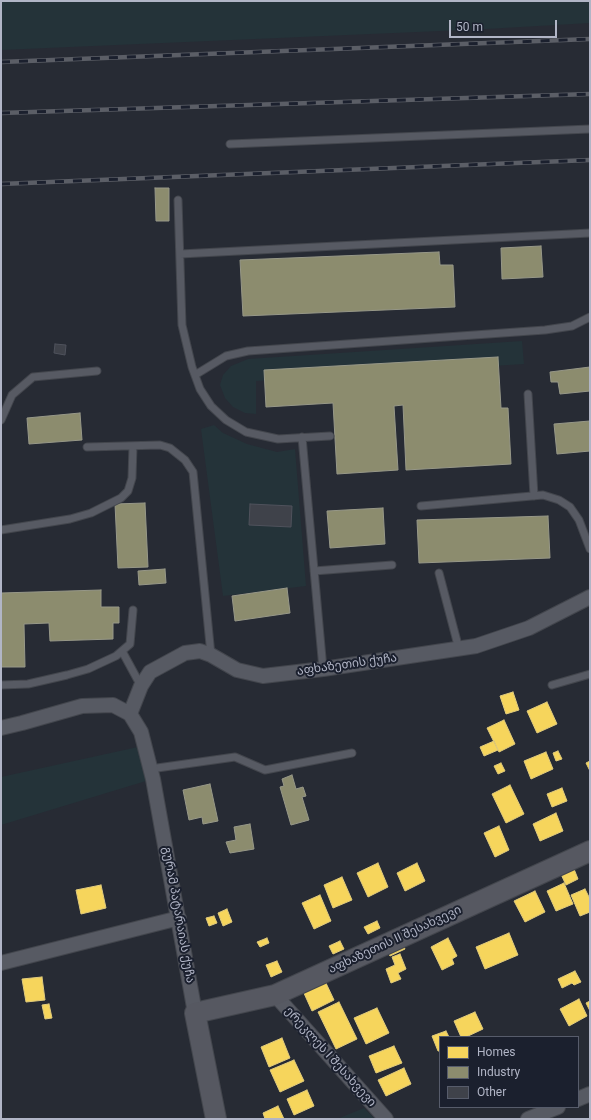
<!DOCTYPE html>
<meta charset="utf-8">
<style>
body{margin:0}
#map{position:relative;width:591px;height:1120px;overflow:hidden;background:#272b34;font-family:Roboto,sans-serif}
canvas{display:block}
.frame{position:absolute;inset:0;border:2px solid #b1b5c6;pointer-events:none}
.legend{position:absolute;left:439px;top:1036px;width:140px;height:72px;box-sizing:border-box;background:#1b202e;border:1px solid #575c6b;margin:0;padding:5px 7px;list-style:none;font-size:12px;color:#b1b5c6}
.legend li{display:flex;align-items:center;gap:8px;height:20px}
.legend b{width:20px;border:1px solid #575c6b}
.scale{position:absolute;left:449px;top:20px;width:108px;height:18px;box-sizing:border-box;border:2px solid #b1b5c6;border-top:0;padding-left:5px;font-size:12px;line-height:14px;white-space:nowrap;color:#b1b5c6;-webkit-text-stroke:3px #1b202e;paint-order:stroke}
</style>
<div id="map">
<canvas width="591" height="1120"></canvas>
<div class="frame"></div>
<ul class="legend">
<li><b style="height:11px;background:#f6d55c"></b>Homes</li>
<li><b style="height:11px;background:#8c8c6e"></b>Industry</li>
<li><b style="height:11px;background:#3f424a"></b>Other</li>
</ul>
<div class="scale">50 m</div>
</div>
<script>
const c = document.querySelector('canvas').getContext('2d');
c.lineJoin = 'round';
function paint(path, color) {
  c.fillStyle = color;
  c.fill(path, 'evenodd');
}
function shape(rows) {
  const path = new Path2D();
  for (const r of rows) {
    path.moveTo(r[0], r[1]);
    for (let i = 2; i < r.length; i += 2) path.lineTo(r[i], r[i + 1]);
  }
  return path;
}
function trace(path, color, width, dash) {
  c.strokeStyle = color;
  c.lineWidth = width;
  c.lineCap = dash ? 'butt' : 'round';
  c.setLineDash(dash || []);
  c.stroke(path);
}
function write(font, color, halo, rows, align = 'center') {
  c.font = font + ' Roboto,"Noto Sans Georgian",sans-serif';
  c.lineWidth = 4;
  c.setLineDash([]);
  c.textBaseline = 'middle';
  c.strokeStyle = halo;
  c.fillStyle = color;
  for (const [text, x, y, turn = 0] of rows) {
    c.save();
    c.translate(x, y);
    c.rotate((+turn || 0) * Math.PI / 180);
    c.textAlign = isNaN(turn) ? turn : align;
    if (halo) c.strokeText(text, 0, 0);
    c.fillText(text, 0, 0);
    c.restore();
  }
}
const green = shape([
 [1,1,590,1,590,23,486,29,1,50],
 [522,341,524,364,256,381,256,414,245,413,233,407,225,398,220,385,223,375,231,366,248,359],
 [214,425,223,433,247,444,277,452,295,449,306,586,223,596,201,429],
 [138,747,146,781,1,825,1,777],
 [364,1108,375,1119,337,1119]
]);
const homes = shape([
 [513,692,519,710,506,714,500,696,513,692],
 [547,702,557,724,537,733,527,711,547,702],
 [504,720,515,744,499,752,487,728,504,720],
 [494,741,498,750,484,756,480,747,494,741],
 [558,751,562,759,556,761,553,753,558,751],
 [546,752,553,769,531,779,524,761,546,752],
 [590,761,590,771,586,763,590,761],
 [501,763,505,771,498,774,494,766,501,763],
 [510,785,524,814,506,823,492,794,510,785],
 [562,788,567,801,552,807,547,794,562,788],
 [556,813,563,831,540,841,533,824,556,813],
 [499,826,509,850,495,857,484,833,499,826],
 [378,863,388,887,368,897,357,873,378,863],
 [417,863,425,881,405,891,397,873,417,863],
 [572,864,578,879,566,885,559,870,572,864],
 [342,877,352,900,333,908,324,885,342,877],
 [564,883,573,904,556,911,547,891,564,883],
 [101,885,106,908,81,914,76,890,101,885],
 [585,889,590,899,590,912,580,916,571,895,585,889],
 [535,891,545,912,525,922,514,901,535,891],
 [320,895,331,921,314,929,302,903,320,895],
 [227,909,232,922,223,926,218,913,227,909],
 [214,916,217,923,209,926,206,918,214,916],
 [377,921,380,928,368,934,364,927,377,921],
 [509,933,518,955,485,969,476,947,509,933],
 [267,938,269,943,260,947,257,942,267,938],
 [448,938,457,956,452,959,454,964,442,970,431,947,448,938],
 [340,941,344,949,333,954,329,946,340,941],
 [401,941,405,949,390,956,386,948,401,941],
 [400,954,406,969,398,973,401,979,391,983,386,969,395,965,392,957,400,954],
 [277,961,282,972,271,977,266,965,277,961],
 [575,971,581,982,574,985,572,983,562,988,558,979,575,971],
 [42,977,45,1000,26,1002,22,979,42,977],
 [325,981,334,1000,312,1011,303,991,325,981],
 [579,999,587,1016,569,1026,560,1009,579,999],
 [590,1001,590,1011,586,1003,590,1001],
 [339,1002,357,1039,336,1049,318,1012,339,1002],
 [49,1004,52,1018,45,1019,42,1005,49,1004],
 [377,1008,389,1033,366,1044,354,1018,377,1008],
 [475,1012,483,1029,466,1037,461,1037,454,1021,475,1012],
 [446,1031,449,1037,440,1037,440,1051,438,1051,432,1036,446,1031],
 [282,1038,290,1058,269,1067,261,1047,282,1038],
 [394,1046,402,1063,376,1073,369,1056,394,1046],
 [294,1060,304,1081,280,1092,270,1070,294,1060],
 [404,1068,411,1084,386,1096,378,1080,404,1068],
 [307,1090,314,1106,294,1115,287,1099,307,1090],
 [278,1106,284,1119,265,1119,263,1113,278,1106]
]);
const industry = shape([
 [155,188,169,188,169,221,156,221,155,188],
 [541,246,543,277,502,279,501,248,541,246],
 [439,252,440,265,453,265,455,307,243,316,240,260,439,252],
 [498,357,501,408,508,408,511,464,406,470,403,405,394,406,398,470,337,474,333,403,266,407,264,370,498,357],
 [590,367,590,391,560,394,558,382,551,382,550,372,590,367],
 [80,413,82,440,29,444,27,418,80,413],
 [590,421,590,451,557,454,554,424,590,421],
 [145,503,148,567,118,568,115,504,145,503],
 [383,508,385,544,330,548,327,511,383,508],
 [548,516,550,558,419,563,417,520,548,516],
 [165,569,166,583,139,585,138,571,165,569],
 [287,588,290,613,235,621,232,596,287,588],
 [101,590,101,607,119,607,119,623,113,623,113,639,50,641,49,623,24,624,25,667,1,667,1,593,101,590],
 [292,775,296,789,303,787,306,796,302,797,309,820,291,825,280,787,284,786,282,779,292,775],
 [210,784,218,821,203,824,202,817,189,820,183,790,210,784],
 [250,824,254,849,230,853,226,842,236,840,234,827,250,824]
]);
const building = shape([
 [55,344,66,345,65,355,54,353,55,344],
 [250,504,292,506,291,527,249,525,250,504]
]);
const lane = shape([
 [230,144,590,129],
 [178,200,182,325,192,367,200,389,211,406,226,420,246,432,278,439,330,436],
 [180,254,590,233],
 [195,375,226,356,248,351,545,330,572,326,590,317],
 [528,394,534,496],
 [1,420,12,395,33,377,97,371],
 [302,437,323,669],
 [87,447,160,445,170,448,185,460,193,472,211,655],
 [421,506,543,495,559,500,570,507,579,520,590,549],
 [1,530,70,519,91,513,121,498,128,491,132,478,133,446],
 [314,571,392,565],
 [439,573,459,649],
 [122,651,141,686],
 [1,685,28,684,67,675,88,669,116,656,130,644,133,610],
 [552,685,590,674],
 [150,769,235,757,265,770,352,753]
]);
const street = shape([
 [130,714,141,686,150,672,185,653,200,651,211,655,237,670,263,676,323,669,476,646,529,628,590,597],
 [1,728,22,723,82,706,113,705,130,714,141,732,153,779,195,1013],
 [1,963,179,918],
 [275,995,386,1119],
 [578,1099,590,1094],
 [528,1119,558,1107]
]);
const secondary = shape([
 [216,1119,195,1013,275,995,590,851]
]);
const rail = shape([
 [1,62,590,39],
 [1,113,590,94],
 [1,184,590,160]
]);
const streetNames = [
 ["აფხაზეთის ქუჩა",347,665,-8],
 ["გურამ პატარაიას ქუჩა",178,915,80],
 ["აფხაზეთის II შესახვევი",395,940,-25],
 ["ერეკლეს I შესახვევი",330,1057,48]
];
paint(green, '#243339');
paint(homes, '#f6d55c');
trace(homes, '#e1cb7c', 1);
paint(industry, '#8c8c6e');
trace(industry, '#979888', 1);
paint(building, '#3f424a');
trace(building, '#4f525c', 1);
trace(lane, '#43464d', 9);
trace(street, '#43464d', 16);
trace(secondary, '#43464d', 22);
trace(lane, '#575a63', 7);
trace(street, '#575a63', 14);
trace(secondary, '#565861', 20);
trace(rail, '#5b5e66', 4.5);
trace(rail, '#1b202e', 3, [9]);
write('12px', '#b1b5c6', '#1b202e', streetNames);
</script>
